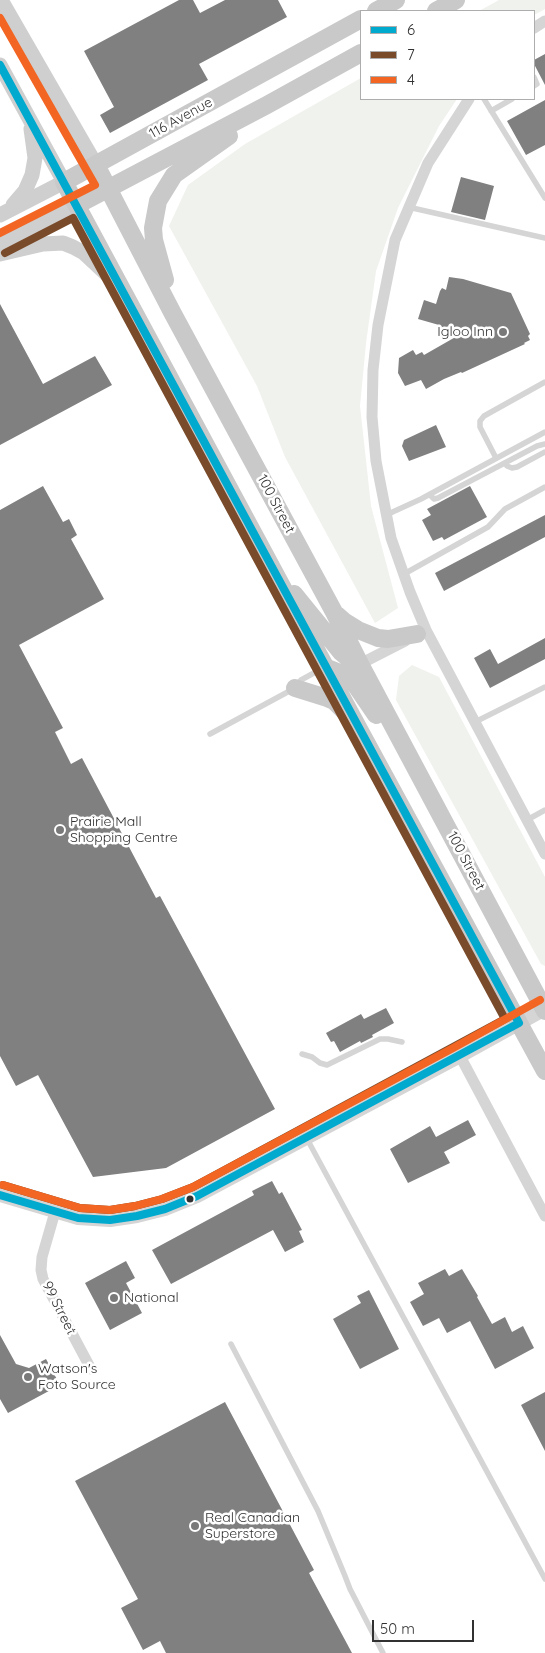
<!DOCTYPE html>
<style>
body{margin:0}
#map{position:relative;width:545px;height:1653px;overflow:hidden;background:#fff;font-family:Quicksand,sans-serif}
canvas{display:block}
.legend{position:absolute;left:360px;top:10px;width:175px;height:90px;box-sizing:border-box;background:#fff;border:1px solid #adadad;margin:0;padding:6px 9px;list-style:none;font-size:15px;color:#313131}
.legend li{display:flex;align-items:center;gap:10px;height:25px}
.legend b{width:25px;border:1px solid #adadad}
.scale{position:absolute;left:372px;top:1620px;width:102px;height:22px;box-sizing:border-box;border:2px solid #313131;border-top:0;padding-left:6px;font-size:15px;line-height:18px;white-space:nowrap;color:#313131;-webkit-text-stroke:4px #fff;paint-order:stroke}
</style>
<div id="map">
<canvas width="545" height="1653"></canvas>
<ul class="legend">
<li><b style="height:6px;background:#00a9ce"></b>6</li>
<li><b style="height:6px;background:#7a4b2a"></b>7</li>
<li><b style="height:6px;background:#f26522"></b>4</li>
</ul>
<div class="scale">50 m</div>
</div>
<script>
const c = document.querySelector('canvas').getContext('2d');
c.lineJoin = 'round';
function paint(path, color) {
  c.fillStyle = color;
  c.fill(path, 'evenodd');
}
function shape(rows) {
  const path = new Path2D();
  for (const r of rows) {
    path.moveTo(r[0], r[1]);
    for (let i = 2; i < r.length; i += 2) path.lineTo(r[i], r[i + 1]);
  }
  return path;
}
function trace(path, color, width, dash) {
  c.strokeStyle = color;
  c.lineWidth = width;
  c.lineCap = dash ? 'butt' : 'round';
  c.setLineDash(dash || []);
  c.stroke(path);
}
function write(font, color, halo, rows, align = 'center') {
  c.font = font + ' Quicksand,sans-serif';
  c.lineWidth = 5;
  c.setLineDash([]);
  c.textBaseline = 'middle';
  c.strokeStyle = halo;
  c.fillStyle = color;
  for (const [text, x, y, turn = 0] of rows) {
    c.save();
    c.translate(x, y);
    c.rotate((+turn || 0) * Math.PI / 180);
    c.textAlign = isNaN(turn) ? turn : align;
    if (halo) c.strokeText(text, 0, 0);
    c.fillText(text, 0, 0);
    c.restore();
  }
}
const green = shape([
 [499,0,545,0,545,9,534,15,534,11,479,11],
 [361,78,361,99,457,99,439,126,398,208,376,271,366,343,360,406,371,506,398,608,375,623,285,457,257,386,169,226,188,185,245,144],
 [412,665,439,677,545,877,545,966,541,964,396,700,399,676]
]);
const building = shape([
 [179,0,193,0,200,13,225,0,278,0,287,17,199,64,208,80,110,133,100,115,114,107,84,51],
 [545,54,545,85,534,64,534,60],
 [545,100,545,145,526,155,507,121],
 [461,177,494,186,485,220,451,212],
 [449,277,463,279,511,293,530,334,528,336,530,340,524,343,525,344,462,373,461,372,444,379,426,389,421,380,405,386,398,373,399,358,413,350,416,355,422,352,424,355,459,335,438,329,439,325,418,319,424,300,436,304,440,291,442,288,446,290],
 [0,304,43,384,95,356,112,385,0,445],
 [436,425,446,447,409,461,402,446,404,440],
 [43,486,63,522,69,519,77,535,71,539,104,599,19,645,63,728,55,732,71,764,82,758,156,898,160,896,275,1109,166,1168,93,1177,38,1075,16,1086,0,1056,0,510],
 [470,486,487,517,444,540,442,537,433,541,422,520,431,515,427,509],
 [545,515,545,537,444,591,435,573],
 [545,638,545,659,490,688,474,658,490,649,498,664],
 [386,1008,394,1023,372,1035,373,1037,361,1043,360,1041,340,1052,334,1041,331,1042,326,1033,361,1014,364,1019],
 [468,1120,476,1135,444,1152,450,1163,408,1183,390,1149,430,1126,436,1137],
 [272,1181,279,1194,282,1192,302,1230,299,1231,304,1242,285,1252,273,1230,171,1284,152,1250,254,1195,252,1191],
 [126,1261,135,1278,126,1283,142,1313,110,1330,85,1283],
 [445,1269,449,1276,462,1269,478,1296,477,1297,492,1324,505,1317,512,1332,523,1326,534,1348,495,1369,470,1321,447,1333,439,1318,423,1326,410,1302,424,1294,418,1283],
 [369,1290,399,1349,360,1369,333,1319,361,1303,357,1296],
 [0,1335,16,1364,29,1368,46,1359,60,1385,8,1413,0,1399],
 [545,1392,545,1451,521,1405],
 [225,1402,314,1570,309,1573,352,1653,166,1653,160,1641,143,1650,121,1608,138,1599,75,1481]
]);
const service = shape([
 [534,77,537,84,534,86],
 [484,99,545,198],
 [491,111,512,99],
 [408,207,545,238],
 [496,458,480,427,480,421,484,416,545,382],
 [505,463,507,466,512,468,517,467,545,452],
 [430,495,434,499,438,498,537,446,545,444],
 [386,515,421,499,545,432],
 [404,574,488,527,505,509,545,487],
 [475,722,545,687],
 [210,734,295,688,301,680,323,668],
 [527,820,545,810],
 [302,1054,312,1057,320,1063,327,1065,380,1039,388,1039,402,1042],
 [306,1137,545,1579],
 [231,1344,318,1511,345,1576,350,1589,383,1653]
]);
const minor = shape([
 [534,28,545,21],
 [469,99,428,163,395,240,378,325,373,370,372,417,376,461,391,538,410,592,426,630,545,854],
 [360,664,405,641],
 [460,1056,545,1216],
 [55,1212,42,1257,41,1270,43,1279,91,1369]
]);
const tertiary = shape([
 [0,1195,78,1218,110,1220,137,1216,165,1209,197,1196,460,1056,545,1009]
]);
const secondary = shape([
 [1,0,96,165],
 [0,65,64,182,0,215],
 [13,205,25,191,32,175,35,158,31,129],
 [0,244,77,205],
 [0,254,43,244,63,243,73,247,84,253,116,283]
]);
const primary = shape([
 [376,11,396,0],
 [436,11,456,0],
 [361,19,64,182,354,720,545,1071],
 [96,165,172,312,334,612,360,664,545,1011],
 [77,205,267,105,361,53],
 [165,280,154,240,153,228,158,201,174,175,229,136],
 [294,594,341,652,347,657,357,662],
 [337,615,345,622,358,630,378,638,388,639,417,634],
 [325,667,350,677,376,715],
 [295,688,327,698,334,701,347,714]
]);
const bus1 = shape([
 [0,65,519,1023,197,1196,165,1209,137,1216,110,1220,78,1218,0,1195]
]);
const bus2 = shape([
 [3,1185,80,1208,110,1210,135,1206,162,1199,193,1187,505,1019,73,218,5,253]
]);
const bus3 = shape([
 [0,18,95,185,0,233],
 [3,1185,80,1208,110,1210,135,1206,162,1199,193,1187,455,1047,540,1000]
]);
const markers = [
 [503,332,5,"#797979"],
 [60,830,5,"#797979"],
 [190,1199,4.5,"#313131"],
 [114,1298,5,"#797979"],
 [28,1377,5,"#797979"],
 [195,1526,5,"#797979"]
];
const streetNames = [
 ["116 Avenue",181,118,-29],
 ["100 Street",276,504,62],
 ["100 Street",466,861,62],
 ["99 Street",59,1308,63]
];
const poiNames = [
 ["Igloo Inn",493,332,"right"],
 ["Prairie Mall",70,822],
 ["Shopping Centre",70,838],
 ["National",124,1298],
 ["Watson's",38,1369],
 ["Foto Source",38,1385],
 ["Real Canadian",205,1518],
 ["Superstore",205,1534]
];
paint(green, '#f0f2ed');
paint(building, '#808080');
trace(service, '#d5d5d5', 5.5);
trace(minor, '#d5d5d5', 11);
trace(tertiary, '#d5d5d5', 14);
trace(secondary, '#cfcfcf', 15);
trace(primary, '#c9c9c9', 18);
trace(bus1, '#00a9ce', 8);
trace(bus2, '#7a4b2a', 8);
trace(bus3, '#f26522', 8);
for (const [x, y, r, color] of markers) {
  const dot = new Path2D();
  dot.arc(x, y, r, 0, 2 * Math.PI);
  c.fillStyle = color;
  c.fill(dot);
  trace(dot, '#fff', 2);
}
write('14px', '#313131', '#fff', streetNames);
write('14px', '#313131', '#fff', poiNames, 'left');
</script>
